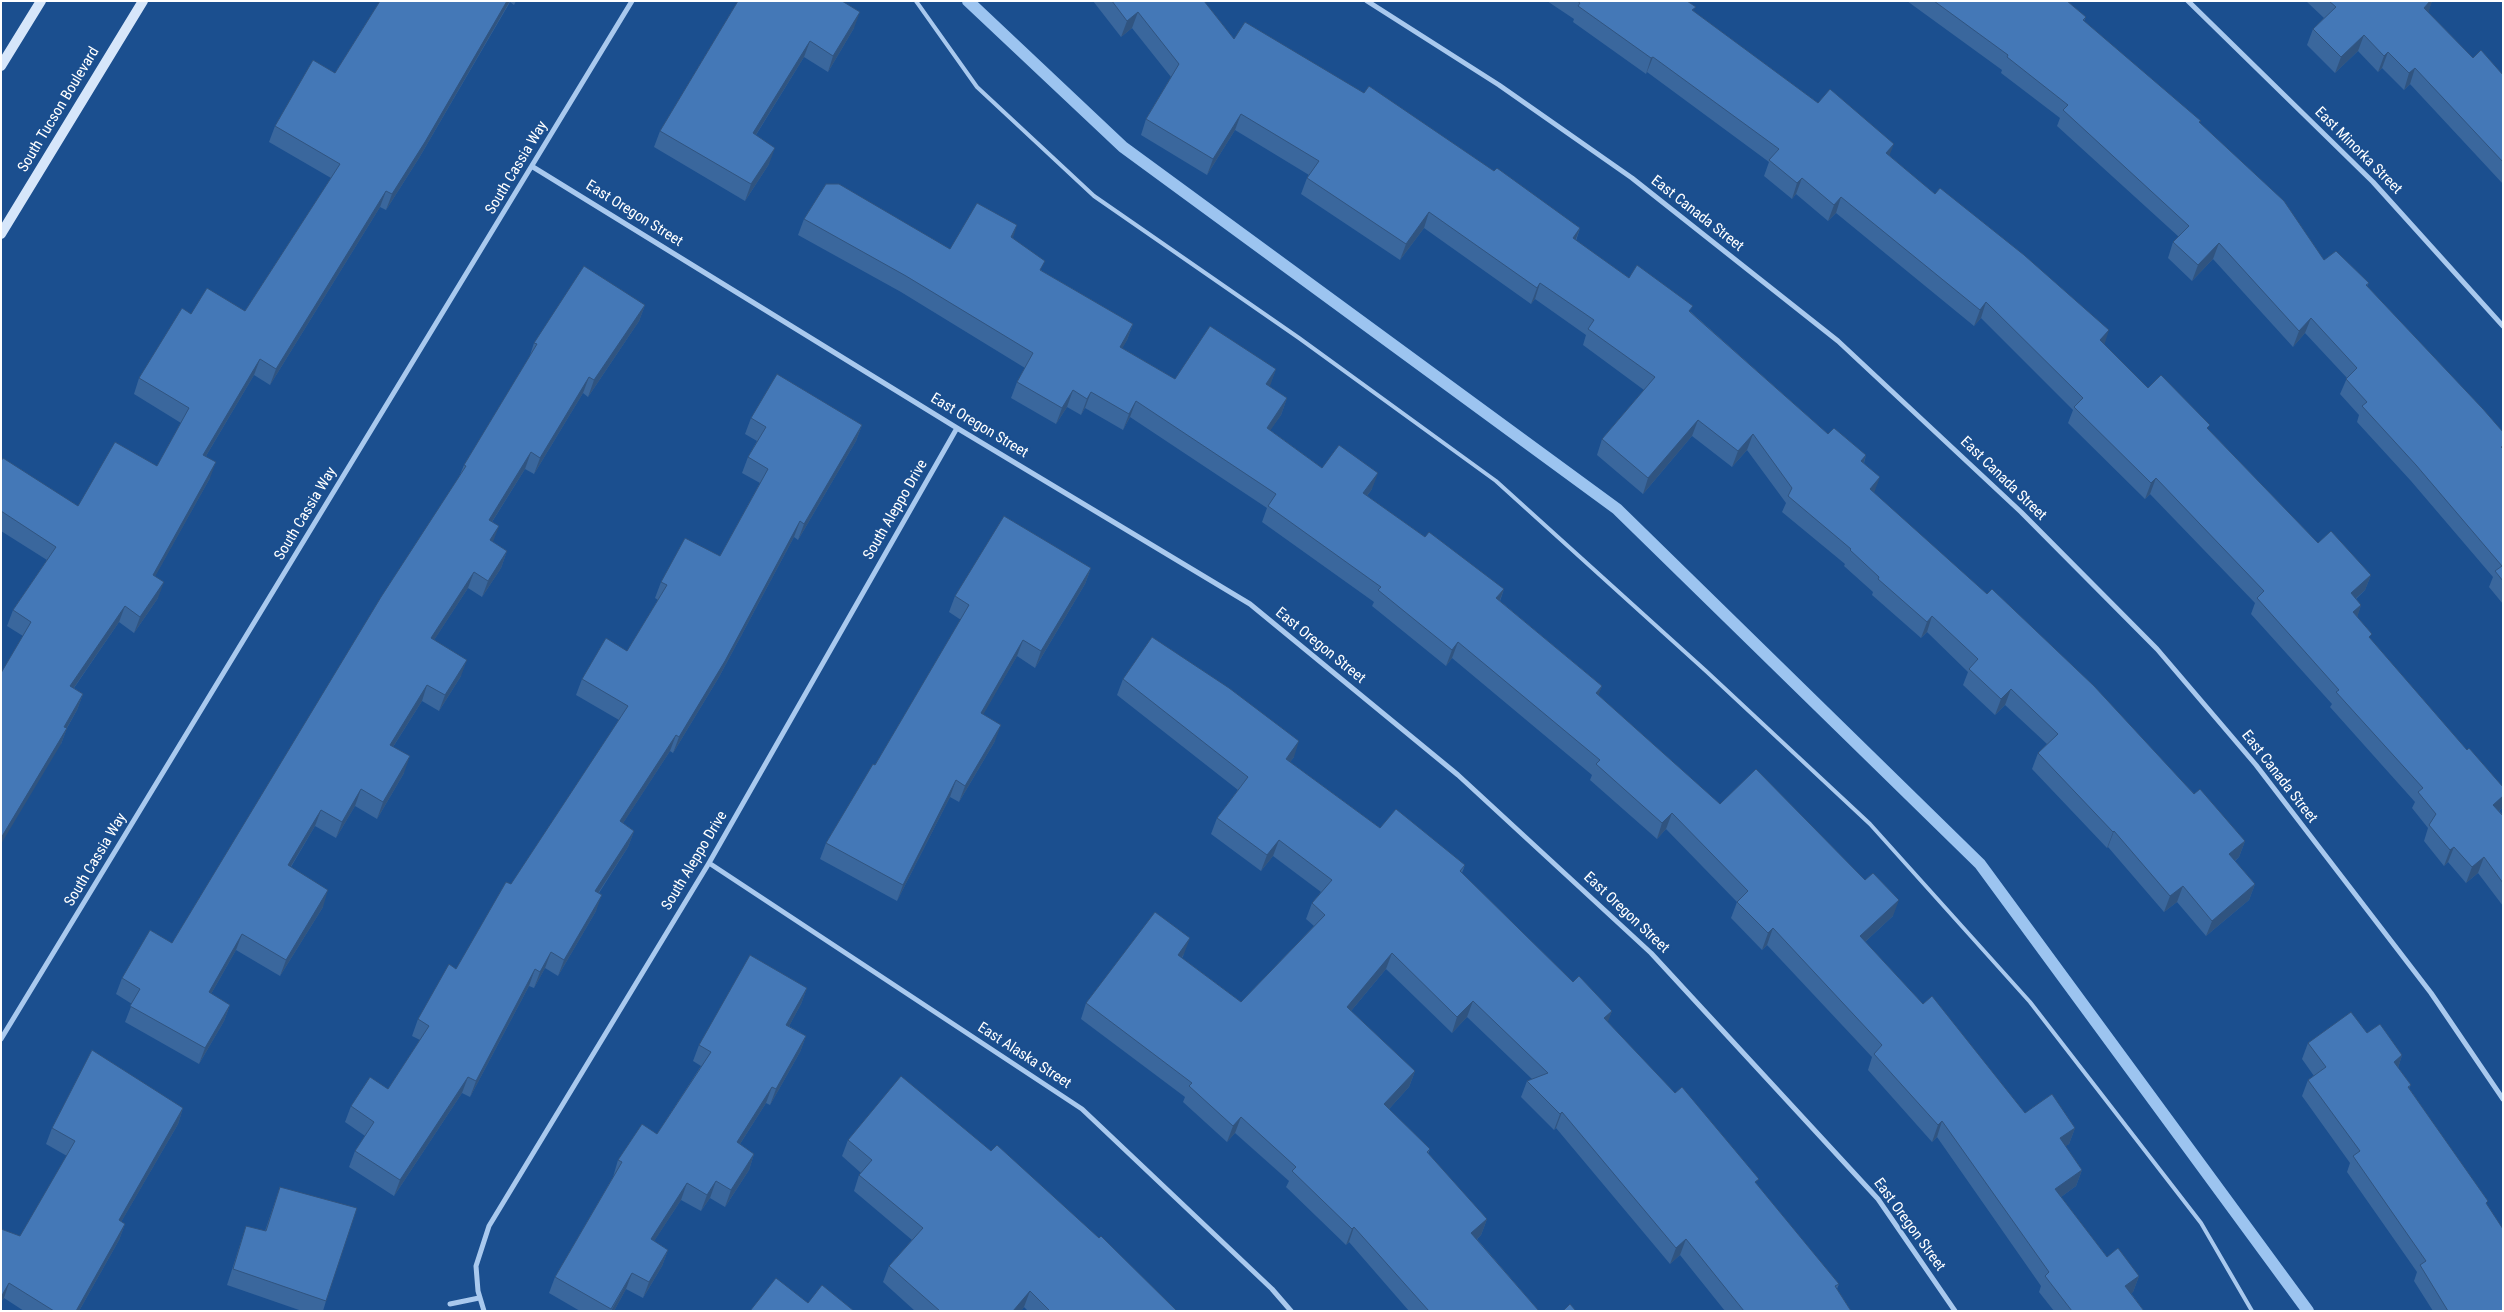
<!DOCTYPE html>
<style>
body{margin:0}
#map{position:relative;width:2504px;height:1312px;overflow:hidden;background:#1b4f8f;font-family:"Roboto Condensed",sans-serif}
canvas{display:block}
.frame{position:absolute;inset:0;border:2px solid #fff;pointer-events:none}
</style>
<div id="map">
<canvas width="2504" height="1312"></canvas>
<div class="frame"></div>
</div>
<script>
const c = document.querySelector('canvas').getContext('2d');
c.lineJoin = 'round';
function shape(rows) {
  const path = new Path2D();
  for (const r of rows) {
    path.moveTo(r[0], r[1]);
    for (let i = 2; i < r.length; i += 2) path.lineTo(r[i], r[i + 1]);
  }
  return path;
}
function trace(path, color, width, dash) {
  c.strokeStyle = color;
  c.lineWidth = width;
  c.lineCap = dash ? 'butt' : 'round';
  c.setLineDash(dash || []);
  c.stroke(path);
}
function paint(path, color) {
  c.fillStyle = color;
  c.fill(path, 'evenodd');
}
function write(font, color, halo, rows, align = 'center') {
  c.font = font + ' "Roboto Condensed",sans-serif';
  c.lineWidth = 4;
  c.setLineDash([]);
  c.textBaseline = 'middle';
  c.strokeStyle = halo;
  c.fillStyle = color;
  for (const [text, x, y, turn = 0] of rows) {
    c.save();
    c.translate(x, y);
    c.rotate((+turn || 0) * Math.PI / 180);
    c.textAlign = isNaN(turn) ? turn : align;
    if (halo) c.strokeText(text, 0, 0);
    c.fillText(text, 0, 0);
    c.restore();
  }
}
const stream = shape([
 [968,1,1123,147,1617,509,1980,864,2308,1311]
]);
const service = shape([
 [916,1,977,87,1094,196,1299,338,1496,481,1706,671,1870,824,2030,1002,2201,1223,2252,1311]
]);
const minor = shape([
 [1367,1,1499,85,1632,178,1838,341,2021,512,2157,649,2256,765,2431,993,2503,1099],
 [2188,1,2373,182,2503,326],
 [533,167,957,428,1250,604,1458,775,1651,953,1878,1199,1955,1311],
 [709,863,1082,1109,1272,1289,1291,1311],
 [1,1039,632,1],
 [450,1304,479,1298],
 [484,1311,478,1291,476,1266,489,1226,709,863,957,428]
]);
const secondary = shape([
 [1,66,41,1],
 [1,234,143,1]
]);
const wall = shape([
 [380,1,516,1,514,5,510,2,419,158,386,210,380,207,270,385,254,375,206,456,210,478,155,576,158,598,134,633,119,622,74,688,83,694,77,710,67,728,61,744,23,636,7,626,13,610,47,560,1,531,1,461,78,506,157,466,181,423,134,394,139,378,191,314,245,311,331,178,269,142,275,126,335,73],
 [738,1,854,28,828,72,804,57,756,135,769,164,745,201,654,147,660,131],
 [1093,1,1204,1,1234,39,1494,171,1580,228,1576,241,1629,278,1691,312,1828,434,1866,455,1864,463,1874,493,2245,841,2239,857,2235,861,2255,884,2249,900,2206,936,2177,902,2164,912,2108,847,2107,848,2032,769,2038,753,2047,744,2005,705,1995,715,1963,685,1968,672,1927,632,1921,638,1872,595,1873,592,1844,566,1845,564,1782,512,1786,503,1747,450,1732,467,1692,436,1643,494,1597,455,1602,439,1644,390,1583,345,1586,335,1535,299,1531,304,1424,228,1400,260,1301,194,1307,178,1309,175,1235,130,1207,175,1141,135,1146,119,1171,77,1132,28,1121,37],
 [1547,1,1687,1,1694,12,1890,156,2104,344,2148,388,2208,429,2318,543,2371,575,2365,590,2356,599,2361,605,2357,617,2370,639,2502,808,2499,811,2503,815,2503,906,2478,873,2466,883,2448,862,2444,866,2424,841,2428,828,2412,808,2415,802,2330,707,2332,704,2251,614,2255,603,2150,494,2145,499,2068,423,2073,410,1981,318,1974,326,1836,213,1828,221,1796,194,1792,199,1764,176,1769,162,1647,72,1646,74,1573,22,1574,19],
 [1907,1,2067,1,2086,17,2084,21,2200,123,2324,260,2369,283,2367,286,2503,432,2503,604,2489,587,2493,577,2411,481,2357,422,2359,415,2340,394,2347,378,2305,333,2293,347,2213,259,2192,281,2168,258,2173,242,2179,237,2057,126,2060,118,2001,73,2002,70],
 [2306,1,2432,1,2428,12,2473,58,2503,75,2503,184,2410,84,2404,90,2382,68,2378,72,2358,51,2335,73,2307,45,2313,29,2324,18],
 [804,219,950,249,1013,238,1042,271,1133,324,1127,340,1122,348,1175,379,1276,369,1269,387,1287,398,1281,415,1270,430,1322,468,1372,489,1367,496,1425,537,1504,589,1500,601,1602,686,1598,695,1720,804,1893,916,1865,942,2025,1113,2075,1128,2069,1144,2065,1146,2082,1170,2076,1186,2061,1197,2107,1257,2139,1276,2133,1292,2131,1293,2144,1311,2054,1311,2039,1292,2041,1286,1937,1137,1932,1142,1868,1070,1872,1057,1767,945,1762,950,1731,918,1737,902,1666,829,1657,839,1590,780,1592,775,1452,658,1446,666,1372,606,1374,602,1262,522,1267,508,1130,417,1123,430,1085,408,1081,415,1067,407,1056,424,1011,398,1017,382,1025,368,901,292,798,235],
 [645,305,639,321,588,397,583,393,534,474,525,469,492,522,493,542,507,551,501,568,482,597,468,588,434,640,461,676,439,711,422,701,393,747,404,773,377,819,355,806,336,838,315,826,291,867,323,907,280,976,236,950,211,994,230,1005,224,1021,199,1064,125,1022,132,1004,116,994,122,978,172,943,459,477,464,465,529,358,534,343],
 [751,418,862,425,856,441,798,540,794,537,719,677,673,753,670,751,623,823,634,831,628,847,599,893,596,911,558,976,545,968,534,988,529,986,470,1097,462,1093,394,1196,349,1167,355,1151,365,1136,345,1122,351,1106,388,1089,420,1040,412,1036,418,1019,456,969,619,720,576,695,582,679,627,651,658,600,655,598,661,582,720,556,760,483,742,473,748,457,757,441,745,434],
 [1091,568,1085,584,1035,668,1017,656,983,714,995,741,959,802,950,797,897,901,820,859,826,843,875,765,961,620,949,612,955,596],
 [1123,679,1294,757,1290,762,1380,828,1465,865,1462,873,1573,982,1612,1011,1607,1022,1757,1185,1839,1284,1837,1289,1851,1311,1725,1311,1680,1255,1670,1264,1556,1128,1554,1130,1521,1097,1527,1081,1532,1079,1467,1017,1452,1033,1386,969,1351,1011,1415,1071,1409,1087,1389,1109,1430,1149,1428,1154,1487,1219,1481,1235,1477,1239,1539,1311,1409,1311,1349,1242,1346,1245,1286,1187,1289,1181,1235,1133,1227,1142,1183,1102,1185,1097,1081,1019,1086,1003,1184,954,1182,958,1241,1002,1314,926,1306,919,1312,903,1321,892,1273,856,1261,871,1211,834,1217,818,1238,790,1117,695],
 [807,988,801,1004,789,1026,806,1036,800,1052,770,1105,766,1103,740,1144,754,1154,749,1170,725,1207,710,1198,701,1211,681,1200,654,1241,668,1250,662,1266,643,1298,626,1289,614,1311,580,1311,549,1293,555,1277,613,1177,618,1160,657,1134,701,1066,693,1061,699,1045],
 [2367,1033,2402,1055,2398,1068,2411,1085,2409,1088,2487,1204,2503,1311,2433,1311,2414,1281,2417,1272,2347,1172,2350,1163,2302,1096,2308,1080,2314,1076,2302,1059,2308,1043],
 [183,1108,178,1124,121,1222,125,1224,119,1240,79,1311,24,1311,4,1298,1,1302,1,1229,20,1236,67,1156,46,1144,52,1128],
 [848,1140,1177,1311,1028,1311,1024,1307,1021,1311,915,1311,883,1282,889,1266,912,1240,854,1191,859,1175,861,1173,842,1156],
 [280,1187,326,1301,323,1311,302,1311,227,1285,246,1226,265,1231]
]);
const shadedWall = shape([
 [507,1,510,1,419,158,386,210,392,194],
 [2430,1,2432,1,2428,14,2424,8],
 [860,12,854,28,828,72,833,56],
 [1138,12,1132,28,1121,37,1127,21],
 [2364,35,2358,51,2335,73,2341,57],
 [810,41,804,57,747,149,753,133],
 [2388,52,2382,68,2378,72,2384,56],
 [1653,57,1647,72,1646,74,1651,58],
 [2415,68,2410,84,2404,90,2409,73],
 [1241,114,1235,130,1207,175,1213,159],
 [1894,144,1888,159,1886,153],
 [775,148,769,164,745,201,751,184],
 [1802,178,1796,194,1792,199,1797,183],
 [386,191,380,207,270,385,276,369],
 [1841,197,1836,213,1828,221,1834,205],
 [1429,212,1424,228,1400,260,1406,244],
 [1017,225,1012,241,1011,237],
 [1580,228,1574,244,1573,238],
 [2219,243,2213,259,2192,281,2198,265],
 [1540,283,1535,299,1531,304,1537,288],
 [1986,302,1981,318,1974,326,1980,310],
 [645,305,639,321,588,397,594,380],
 [2311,318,2305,333,2293,347,2299,331],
 [1133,324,1127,340,1114,363,1120,347],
 [2109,330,2104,346,2100,340],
 [260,359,254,375,197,471,203,455],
 [1276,369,1270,386,1260,400,1266,384],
 [589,377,583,393,534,474,540,458],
 [1073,390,1067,407,1056,424,1062,408],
 [1091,392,1085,408,1081,415,1087,399],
 [1287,398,1281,415,1261,444,1267,428],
 [1136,401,1130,417,1123,430,1129,414],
 [1698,420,1692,436,1643,494,1648,478],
 [862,425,856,441,798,540,804,524],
 [1753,434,1747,450,1732,467,1738,451],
 [531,452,525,469,483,536,489,520],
 [1866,455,1861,471,1861,461],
 [216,462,210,478,147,591,153,575],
 [1378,473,1372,489,1357,509,1363,493],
 [1880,477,1874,493,1870,489],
 [2156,478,2150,494,2145,499,2151,483],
 [800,521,794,537,719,677,673,753,679,737],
 [499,526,493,542,490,540],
 [507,551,501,568,482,597,488,581],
 [1091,568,1085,584,1035,668,1041,651],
 [474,572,468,588,425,654,431,638],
 [2371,575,2365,590,2345,608,2351,593],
 [164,582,158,598,134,633,140,617],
 [1504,589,1498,605,1496,598],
 [2361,605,2356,621,2353,612],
 [125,606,119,622,64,702,70,686],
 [1932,616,1927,632,1921,638,1927,622],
 [1023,640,1017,656,975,729,981,713],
 [1458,642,1452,658,1446,666,1452,650],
 [467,660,461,676,439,711,445,695],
 [427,685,422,701,384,761,390,745],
 [1602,686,1596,702,1596,693],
 [2011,689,2005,705,1995,715,2001,699],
 [83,694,77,710,61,738,67,728,61,744,1,844,1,838],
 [1001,725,995,741,959,802,965,786],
 [676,735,670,751,614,837,620,821],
 [1299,741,1294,757,1281,774,1286,759],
 [410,756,404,773,377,819,383,802],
 [956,780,950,797,897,901,903,885],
 [361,789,355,806,336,838,342,822],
 [2503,796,2503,805,2502,808,2488,820,2493,805],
 [321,810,315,826,282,881,288,865],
 [1672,813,1666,829,1657,839,1662,823],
 [634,831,628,847,589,907,595,891],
 [2114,831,2108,847,2107,848,2113,832],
 [1279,840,1273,856,1261,871,1267,855],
 [2245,841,2239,857,2223,870,2229,854],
 [2454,847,2448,862,2444,866,2450,850],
 [2484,857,2478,873,2466,883,2472,867],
 [2255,884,2249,900,2206,936,2212,921],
 [2183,886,2177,902,2164,912,2170,896],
 [328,890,323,907,280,976,286,960],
 [602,895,596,911,558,976,564,960],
 [1899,900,1893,916,1854,952,1860,936],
 [1773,928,1767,945,1762,950,1768,933],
 [242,934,236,950,203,1008,209,992],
 [1190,938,1184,954,1172,971,1178,955],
 [551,952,545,968,534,988,540,972],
 [1392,953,1386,969,1341,1023,1347,1007],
 [535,969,529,986,470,1097,476,1081],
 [807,988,801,1004,781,1041,786,1025],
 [1473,1001,1467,1017,1452,1033,1457,1017],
 [230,1005,224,1021,199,1064,205,1048],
 [1612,1011,1606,1027,1604,1018],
 [806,1036,800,1052,770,1105,776,1089],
 [2402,1055,2397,1071,2394,1062],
 [1415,1071,1409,1087,1379,1120,1384,1104],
 [468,1077,462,1093,394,1196,400,1180],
 [772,1087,766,1103,731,1158,737,1142],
 [183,1108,178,1124,113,1236,119,1220],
 [1562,1112,1556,1128,1554,1130,1560,1114],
 [1241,1117,1235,1133,1227,1142,1233,1126],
 [1942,1121,1937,1137,1932,1142,1938,1125],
 [2075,1128,2069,1144,2054,1154,2060,1138],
 [754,1154,749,1170,725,1207,731,1190],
 [2082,1170,2076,1186,2050,1205,2055,1189],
 [716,1181,710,1198,701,1211,707,1195],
 [687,1183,681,1200,645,1255,651,1239],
 [1487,1219,1481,1235,1466,1249,1471,1233],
 [125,1224,119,1240,79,1311,76,1311],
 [1354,1227,1349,1242,1346,1245,1352,1229],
 [1686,1239,1680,1255,1670,1264,1676,1248],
 [668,1250,662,1266,643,1298,649,1282],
 [632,1273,626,1289,614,1311,611,1311],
 [2139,1276,2133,1292,2120,1302,2125,1286],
 [9,1283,4,1298,1,1302,1,1297],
 [1030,1291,1024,1307,1021,1311,1013,1311]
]);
const building = shape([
 [380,1,507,1,425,142,392,194,386,191,276,369,260,359,203,455,216,462,153,575,164,582,140,617,125,606,70,686,83,694,64,727,67,728,1,838,1,673,31,622,13,610,56,547,1,511,1,461,3,458,78,506,115,442,157,466,189,408,139,378,182,308,191,314,207,288,245,311,340,164,275,126,313,60,335,73,380,1],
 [738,1,842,1,860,12,833,56,810,41,753,133,775,148,751,184,660,131,738,1],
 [1112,1,1204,1,1234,39,1245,22,1364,93,1369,86,1494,171,1497,168,1580,228,1573,238,1629,278,1637,265,1693,306,1689,311,1828,434,1834,428,1866,455,1861,461,1880,477,1870,489,1987,594,1992,589,2094,686,2194,794,2200,789,2245,841,2229,854,2255,884,2212,921,2183,886,2170,896,2114,831,2113,832,2038,753,2058,734,2011,689,2001,699,1969,669,1978,659,1932,616,1927,622,1878,579,1879,577,1850,550,1851,549,1788,496,1792,488,1753,434,1738,451,1698,420,1648,478,1602,439,1655,377,1588,329,1594,320,1540,283,1537,288,1429,212,1406,244,1307,178,1319,161,1241,114,1213,159,1146,119,1179,64,1138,12,1127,21,1112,1],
 [1577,1,1687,1,1696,7,1692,10,1818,103,1830,89,1894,144,1886,153,1935,194,1940,188,2024,255,2109,330,2100,340,2148,388,2161,375,2210,425,2207,428,2318,543,2331,531,2371,575,2351,593,2361,605,2353,612,2372,634,2369,637,2467,750,2469,748,2503,787,2503,796,2493,805,2503,816,2503,883,2484,857,2472,867,2454,847,2450,850,2429,825,2436,814,2418,792,2423,788,2336,692,2339,690,2257,598,2264,591,2156,478,2151,483,2074,407,2083,398,1986,302,1980,310,1841,197,1834,205,1802,178,1797,183,1769,160,1779,149,1653,57,1651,58,1578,6,1580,3,1577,1],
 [1934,1,2067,1,2086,17,2083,20,2201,121,2199,122,2284,201,2324,260,2336,251,2369,283,2366,285,2483,409,2503,432,2503,446,2501,447,2503,449,2503,581,2495,571,2502,566,2416,465,2362,406,2367,402,2346,379,2357,368,2311,318,2299,331,2219,243,2198,265,2173,242,2189,226,2063,110,2068,105,2007,57,2008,55,1934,1],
 [2329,1,2430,1,2424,8,2473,58,2481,50,2503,75,2503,162,2415,68,2409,73,2388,52,2384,56,2364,35,2341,57,2313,29,2336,7,2329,1],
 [826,184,839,184,950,249,977,203,1017,225,1011,237,1045,261,1040,270,1133,324,1120,347,1175,379,1210,326,1276,369,1266,384,1287,398,1267,428,1322,468,1339,445,1378,473,1363,493,1425,537,1429,532,1504,589,1496,598,1602,686,1596,693,1720,804,1756,769,1865,880,1873,873,1899,900,1860,936,1923,1004,1932,996,2025,1113,2052,1094,2075,1128,2060,1138,2082,1170,2055,1189,2107,1257,2118,1248,2139,1276,2125,1286,2144,1311,2072,1311,2045,1276,2049,1272,1942,1121,1938,1125,1874,1054,1882,1045,1773,928,1768,933,1737,902,1748,891,1672,813,1662,823,1596,764,1600,760,1458,642,1452,650,1378,590,1381,587,1268,506,1276,494,1136,401,1129,414,1091,392,1087,399,1073,390,1062,408,1017,382,1033,353,906,276,804,219,826,184],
 [584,266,645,305,594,380,589,377,540,458,531,452,489,520,499,526,490,540,507,551,488,581,474,572,431,638,467,660,445,695,427,685,390,745,410,756,383,802,361,789,342,822,321,810,288,865,328,890,286,960,242,934,209,992,230,1005,205,1048,130,1006,140,989,122,978,150,930,172,943,381,597,466,466,464,465,537,344,534,343,584,266],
 [777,374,862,425,804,524,800,521,725,661,679,737,676,735,620,821,634,831,595,891,602,895,564,960,551,952,540,972,535,969,476,1081,468,1077,400,1180,355,1151,374,1122,351,1106,370,1077,388,1089,429,1026,418,1019,449,964,456,969,506,882,511,884,628,706,582,679,606,638,627,651,667,585,661,582,685,538,720,556,768,469,748,457,766,427,751,418,777,374],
 [1004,516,1091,568,1041,651,1023,640,981,713,1001,725,965,786,956,780,903,885,826,843,873,764,875,765,969,605,955,596,1004,516],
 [1152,637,1229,688,1299,741,1286,759,1380,828,1396,809,1465,865,1460,871,1573,982,1579,976,1612,1011,1604,1018,1675,1093,1682,1087,1759,1179,1755,1182,1839,1284,1835,1286,1851,1311,1744,1311,1686,1239,1676,1248,1562,1112,1560,1114,1527,1081,1548,1073,1473,1001,1457,1017,1392,953,1347,1007,1415,1071,1384,1104,1430,1149,1427,1152,1487,1219,1471,1233,1539,1311,1429,1311,1354,1227,1352,1229,1292,1171,1296,1167,1241,1117,1233,1126,1189,1086,1192,1083,1086,1003,1155,912,1190,938,1178,955,1241,1002,1325,915,1312,903,1332,880,1279,840,1267,855,1217,818,1248,777,1123,679,1152,637],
 [750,955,807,988,786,1025,806,1036,776,1089,772,1087,737,1142,754,1154,731,1190,716,1181,707,1195,687,1183,651,1239,668,1250,649,1282,632,1273,611,1309,555,1277,622,1162,618,1160,642,1124,657,1134,711,1052,699,1045,750,955],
 [2351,1012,2367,1033,2380,1024,2402,1055,2394,1062,2411,1085,2408,1087,2488,1201,2486,1203,2503,1229,2503,1311,2448,1311,2420,1265,2426,1261,2353,1156,2360,1151,2308,1080,2326,1067,2308,1043,2351,1012],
 [92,1050,183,1108,119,1220,125,1224,76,1311,54,1311,9,1283,1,1297,1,1229,20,1236,75,1141,52,1128,92,1050],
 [901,1076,991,1151,997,1145,1099,1238,1101,1236,1177,1311,1050,1311,1030,1291,1013,1311,940,1311,889,1266,923,1228,859,1175,872,1160,848,1140,901,1076],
 [280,1187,357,1208,326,1301,233,1269,246,1226,266,1231,280,1187],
 [776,1278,808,1303,822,1285,854,1311,750,1311,776,1278],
 [1570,1304,1576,1311,1563,1311,1570,1304]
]);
const streetNames = [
 ["South Tucson Boulevard",59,110,-59],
 ["East Minorka Street",2358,151,45],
 ["South Cassia Way",517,168,-59],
 ["East Oregon Street",634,214,32],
 ["East Canada Street",1697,214,38],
 ["East Oregon Street",979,426,31],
 ["East Canada Street",2003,479,44],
 ["South Aleppo Drive",896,510,-60],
 ["South Cassia Way",306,514,-59],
 ["East Oregon Street",1320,646,39],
 ["East Canada Street",2279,777,52],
 ["South Cassia Way",96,860,-59],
 ["South Aleppo Drive",695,861,-59],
 ["East Oregon Street",1626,913,43],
 ["East Alaska Street",1024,1056,33],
 ["East Oregon Street",1909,1225,54]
];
trace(stream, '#9cc4f0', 12);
trace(service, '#a9c9ee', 4);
trace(minor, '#a9c9ee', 5);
trace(secondary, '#d6e6fa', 10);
paint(wall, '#3a679d');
paint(shadedWall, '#305480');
paint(building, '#4478b7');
trace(building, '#305480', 1);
write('15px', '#fff', '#1b4f8f', streetNames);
</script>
